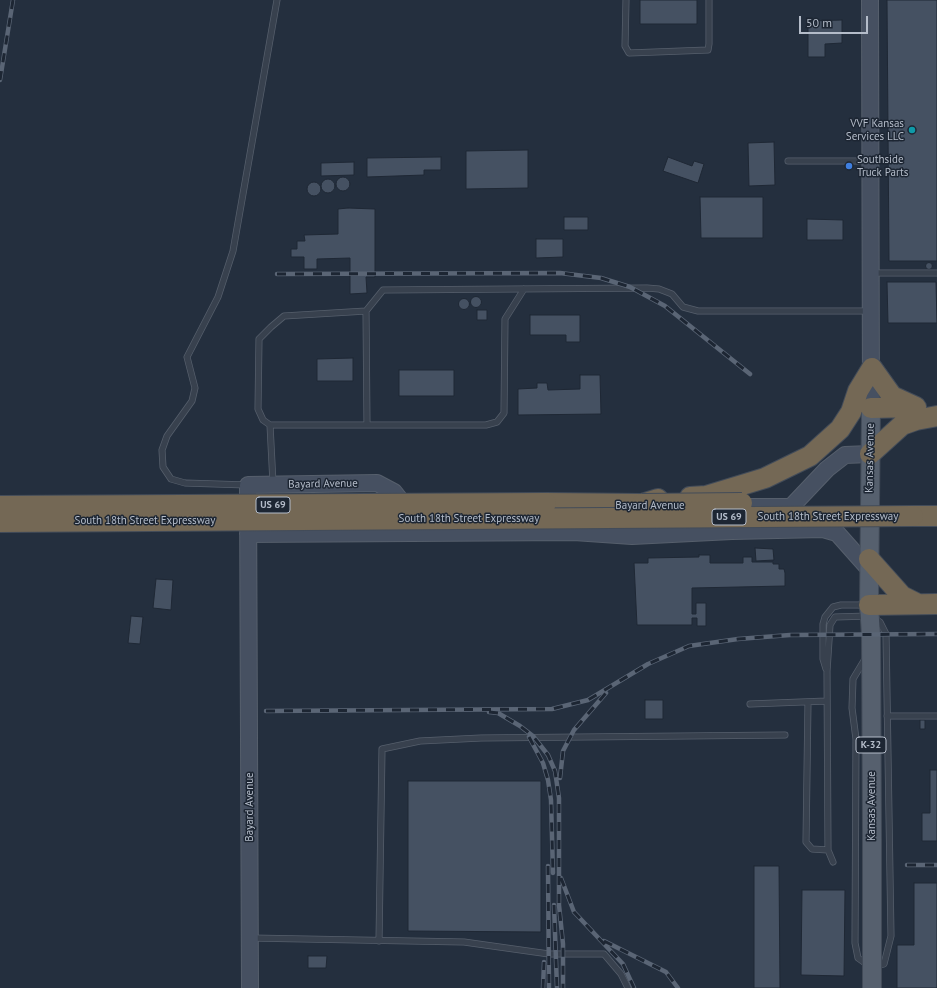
<!DOCTYPE html>
<style>
body{margin:0}
#map{position:relative;width:937px;height:988px;overflow:hidden;background:#242f3e;font-family:"PT Sans",sans-serif}
canvas{display:block}
.scale{position:absolute;left:799px;top:16px;width:69px;height:18px;box-sizing:border-box;border:2px solid #b4bcc9;border-top:0;padding-left:5px;font-size:12px;line-height:14px;white-space:nowrap;color:#b4bcc9;-webkit-text-stroke:3px #1d2633;paint-order:stroke}
</style>
<div id="map">
<canvas width="937" height="988"></canvas>
<div class="scale">50 m</div>
</div>
<script>
const c = document.querySelector('canvas').getContext('2d');
c.lineJoin = 'round';
function paint(path, color) {
  c.fillStyle = color;
  c.fill(path, 'evenodd');
}
function shape(rows) {
  const path = new Path2D();
  for (const r of rows) {
    if (r.length === 3) {
      path.moveTo(r[0] + r[2], r[1]);
      path.arc(r[0], r[1], r[2], 0, 2 * Math.PI);
      continue;
    }
    path.moveTo(r[0], r[1]);
    for (let i = 2; i < r.length; i += 2) path.lineTo(r[i], r[i + 1]);
  }
  return path;
}
function trace(path, color, width, dash) {
  c.strokeStyle = color;
  c.lineWidth = width;
  c.lineCap = dash ? 'butt' : 'round';
  c.setLineDash(dash || []);
  c.stroke(path);
}
function write(font, color, halo, rows, align = 'center') {
  c.font = font + ' "PT Sans",sans-serif';
  c.lineWidth = 3;
  c.setLineDash([]);
  c.textBaseline = 'middle';
  c.strokeStyle = halo;
  c.fillStyle = color;
  for (const [text, x, y, turn = 0] of rows) {
    c.save();
    c.translate(x, y);
    c.rotate((+turn || 0) * Math.PI / 180);
    c.textAlign = isNaN(turn) ? turn : align;
    if (halo) c.strokeText(text, 0, 0);
    c.fillText(text, 0, 0);
    c.restore();
  }
}
const building = shape([
 [640,0,697,0,697,24,640,24,640,0],
 [887,0,937,0,937,261,889,261,887,0],
 [842,20,842,43,825,44,825,57,808,57,808,21,842,20],
 [774,142,775,185,749,186,748,143,774,142],
 [528,150,528,188,466,189,466,151,528,150],
 [441,157,441,170,424,170,424,175,367,177,367,158,441,157],
 [668,157,692,166,694,161,704,164,698,183,663,171,668,157],
 [354,162,354,175,321,176,321,163,354,162],
 [343,184,7],
 [328,186,7],
 [314,189,7],
 [700,197,763,197,763,238,701,238,700,197],
 [348,208,375,209,375,277,366,277,367,293,350,294,350,258,317,259,317,269,304,269,304,257,291,257,291,249,297,249,297,241,305,241,304,235,338,234,338,209,348,208],
 [564,217,588,217,588,230,564,230,564,217],
 [807,219,843,220,843,240,807,240,807,219],
 [536,239,563,239,563,257,536,258,536,239],
 [929,266,3.5],
 [887,282,936,282,937,323,888,323,887,282],
 [476,302,5.5],
 [464,304,5.5],
 [477,310,487,310,487,320,477,320,477,310],
 [530,315,580,315,580,342,566,342,566,335,530,335,530,315],
 [353,358,353,381,317,381,317,359,353,358],
 [399,370,454,370,454,396,399,396,399,370],
 [580,375,600,375,601,414,518,415,518,389,537,388,537,383,547,383,548,390,580,389,580,375],
 [755,548,773,549,774,560,756,561,755,548],
 [699,555,710,555,710,563,743,563,743,557,752,557,752,562,773,562,773,564,779,564,779,569,784,569,785,573,785,586,692,588,692,614,696,614,696,603,706,603,706,626,697,626,697,618,692,618,692,625,637,625,634,563,648,563,648,558,699,557,699,555],
 [156,579,173,580,171,610,153,608,156,579],
 [131,616,143,617,140,644,128,643,131,616],
 [645,700,663,700,663,719,645,719,645,700],
 [920,720,925,720,925,729,920,729,920,720],
 [930,770,937,770,937,841,922,841,922,813,930,813,930,770],
 [408,781,541,781,541,932,408,931,408,781],
 [754,866,779,866,780,988,754,988,754,866],
 [914,883,937,883,937,988,897,988,897,945,914,945,914,883],
 [802,890,845,890,844,976,801,975,802,890],
 [308,956,327,956,326,968,308,968,308,956]
]);
const lane = shape([
 [626,0,625,46,629,53,708,50,709,44,709,0],
 [788,161,869,161],
 [872,273,937,273],
 [524,289,505,319,504,413,497,422,486,425,270,425,263,420,258,409,259,339,271,327,284,316,366,311,383,290,647,288,659,289,672,294,683,307,698,311,869,311],
 [366,311,367,425],
 [270,425,273,483],
 [247,485,185,483,171,479,163,467,162,450,167,436,192,401,195,388,187,357,218,297,233,251,277,0],
 [826,669,823,659,823,624,825,617,833,607,841,605,866,605],
 [808,702,806,842,812,849,828,850],
 [750,704,827,701],
 [887,716,937,716],
 [833,862,828,850,827,671,830,625,835,617,869,616,880,622,886,634,891,936,884,964,877,966,865,963,858,958,855,943,856,739,852,708,853,679,865,659],
 [251,938,464,942,549,954,604,954,621,974,628,988],
 [379,941,382,749,420,741,481,738,785,735]
]);
const secondary = shape([
 [870,0,871,408],
 [731,507,791,507,827,469,845,455,870,454],
 [248,534,574,532,632,536,732,531,823,529,837,533,869,569],
 [250,988,248,485,377,483,394,492,405,506,411,506]
]);
const primary = shape([
 [871,408,869,605,871,635,872,839]
]);
const highway = shape([
 [871,408,913,407],
 [870,454,902,425,916,420,937,416],
 [690,497,706,496,765,478,810,456,840,429,851,412,858,391,872,368,892,396,916,407],
 [546,503,642,504,658,499],
 [913,516,937,516],
 [869,559,902,596,918,604],
 [869,605,937,604]
]);
const rail = shape([
 [0,80,13,0],
 [277,274,560,273,601,278,630,287,665,306,750,374],
 [266,711,552,709,588,700,648,664,689,646,738,639,790,635,937,634],
 [489,712,498,713,520,726,533,736,548,755,555,771,559,798,559,905,563,944,563,988],
 [529,737,543,763,548,780,551,800,553,873],
 [560,778,563,751,574,730,606,693],
 [907,865,937,865],
 [548,866,549,988],
 [561,878,574,912,623,964,634,988],
 [554,905,557,988],
 [604,941,666,972,678,988],
 [543,988,544,962]
]);
const primaryBridge = shape([
 [872,839,872,988]
]);
const highwayBridge = shape([
 [642,504,742,503],
 [0,506,546,503],
 [0,522,913,516]
]);
const markers = [
 [912,130,4,"#0f9aa8"],
 [849,166,4,"#3f7fe0"]
];
const shields = [
 [273,505,34],
 [729,517,34],
 [871,745,30]
];
const shieldNames = [
 ["US 69",273,505],
 ["US 69",729,517],
 ["K-32",871,745]
];
const poiNames = [
 ["VVF Kansas",904,124],
 ["Services LLC",904,137],
 ["Southside",857,160,"left"],
 ["Truck Parts",857,173,"left"]
];
const streetNames = [
 ["Kansas Avenue",870,458,-89],
 ["Bayard Avenue",323,484,-1],
 ["Bayard Avenue",650,506],
 ["South 18th Street Expressway",828,517],
 ["South 18th Street Expressway",469,519],
 ["South 18th Street Expressway",145,521],
 ["Kansas Avenue",872,806,-90],
 ["Bayard Avenue",250,807,-90]
];
paint(building, '#455162');
trace(building, '#1f2835', 1);
trace(lane, '#565f6c', 7);
trace(secondary, '#565f6c', 18);
trace(primary, '#414a57', 20);
trace(highway, '#434c59', 22);
trace(lane, '#38414e', 5.5);
trace(secondary, '#465061', 16);
trace(primary, '#56606e', 18);
trace(highway, '#746855', 20);
trace(rail, '#5a6575', 4.5);
trace(rail, '#1d2633', 3, [9]);
trace(primaryBridge, '#414a57', 20, []);
trace(highwayBridge, '#434c59', 22, []);
trace(primaryBridge, '#56606e', 18);
trace(highwayBridge, '#746855', 20);
for (const [x, y, r, color] of markers) {
  const dot = new Path2D();
  dot.arc(x, y, r, 0, 2 * Math.PI);
  c.fillStyle = color;
  c.fill(dot);
  trace(dot, '#1d2633', 1.5);
}
for (const [x, y, w] of shields) {
  const box = new Path2D();
  box.roundRect(x - w / 2, y - 8, w, 16, 3);
  c.fillStyle = '#1d2633';
  c.fill(box);
  trace(box, '#b4bcc9', 1);
}
write('bold 10px', '#b4bcc9', null, shieldNames);
write('11px', '#b4bcc9', '#1d2633', poiNames, 'right');
write('11px', '#b4bcc9', '#1d2633', streetNames);
</script>
